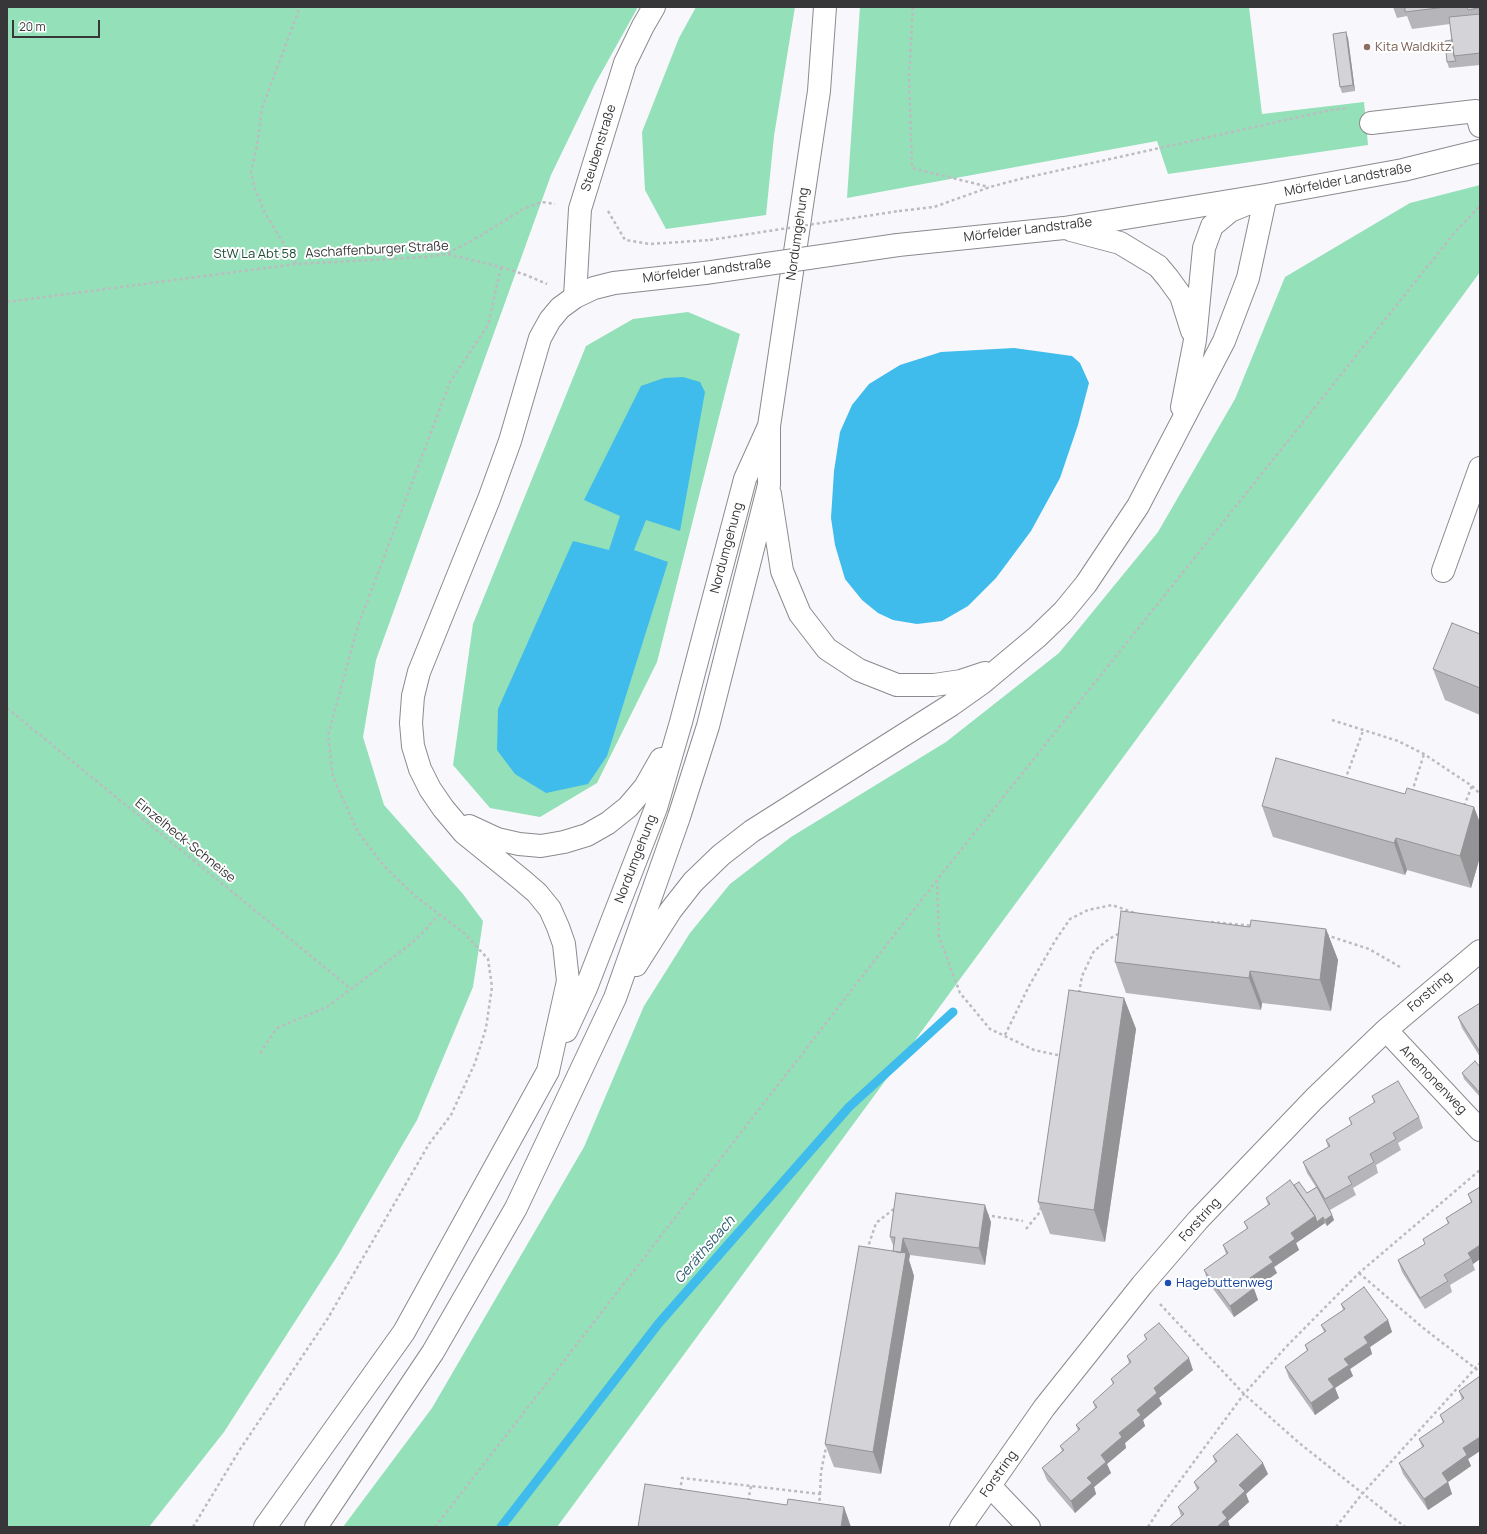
<!DOCTYPE html>
<meta charset="utf-8">
<style>
body{margin:0}
#map{position:relative;width:1487px;height:1534px;overflow:hidden;background:#f8f7fc;font-family:Manrope,sans-serif}
canvas{display:block}
.frame{position:absolute;inset:0;border:8px solid #373739;pointer-events:none}
.scale{position:absolute;left:12px;top:20px;width:88px;height:18px;box-sizing:border-box;border:2px solid #373739;border-top:0;padding-left:5px;font-size:12px;line-height:14px;white-space:nowrap;color:#373739;-webkit-text-stroke:3px #fff;paint-order:stroke}
</style>
<div id="map">
<canvas width="1487" height="1534"></canvas>
<div class="frame"></div>
<div class="scale">20 m</div>
</div>
<script>
const c = document.querySelector('canvas').getContext('2d');
c.lineJoin = 'round';
function paint(path, color) {
  c.fillStyle = color;
  c.fill(path, 'evenodd');
}
function shape(rows) {
  const path = new Path2D();
  for (const r of rows) {
    path.moveTo(r[0], r[1]);
    for (let i = 2; i < r.length; i += 2) path.lineTo(r[i], r[i + 1]);
  }
  return path;
}
function trace(path, color, width, dash) {
  c.strokeStyle = color;
  c.lineWidth = width;
  c.lineCap = dash ? 'butt' : 'round';
  c.setLineDash(dash || []);
  c.stroke(path);
}
function write(font, color, halo, rows, align = 'center') {
  c.font = font + ' Manrope,sans-serif';
  c.lineWidth = 4;
  c.setLineDash([]);
  c.textBaseline = 'middle';
  c.strokeStyle = halo;
  c.fillStyle = color;
  for (const [text, x, y, turn = 0] of rows) {
    c.save();
    c.translate(x, y);
    c.rotate((+turn || 0) * Math.PI / 180);
    c.textAlign = isNaN(turn) ? turn : align;
    if (halo) c.strokeText(text, 0, 0);
    c.fillText(text, 0, 0);
    c.restore();
  }
}
const green = shape([
 [7,7,638,7,595,84,551,175,376,660,363,737,384,805,463,894,483,921,473,987,417,1120,338,1255,224,1432,149,1527,7,1527],
 [696,7,795,7,774,136,766,215,666,229,645,190,642,132,679,38],
 [860,7,1249,7,1262,114,1364,102,1368,145,1168,174,1157,141,847,198],
 [1480,185,1480,272,557,1527,343,1527,432,1408,584,1147,644,1006,690,933,730,884,791,837,946,742,1059,653,1158,532,1235,399,1285,277,1410,203],
 [688,312,740,334,657,662,597,783,540,817,490,808,453,765,473,624,586,346,633,319]
]);
const water = shape([
 [1014,348,1072,356,1080,363,1089,383,1078,425,1060,478,1031,531,996,578,968,606,942,621,917,624,893,620,878,613,862,600,845,579,835,545,831,518,834,471,840,432,852,405,869,384,900,365,941,352],
 [683,377,700,382,705,392,680,531,646,520,634,550,668,562,607,756,588,784,546,793,515,774,497,750,498,709,573,541,609,550,620,516,584,500,641,386,664,378]
]);
const stream = shape([
 [501,1527,659,1323,849,1107,953,1012]
]);
const path = shape([
 [913,7,909,77,912,168,989,187],
 [608,211,625,240,650,244,710,240],
 [899,211,934,207,990,187,1020,179,1331,110,1348,108],
 [448,253,480,236,523,209,542,202,555,204],
 [296,264,265,213,255,189,251,172,257,146,262,108,300,7],
 [7,302,296,264,425,257,447,254,501,267,526,275,547,284],
 [7,708,350,988],
 [1332,720,1398,741,1424,754,1472,786,1480,794],
 [1345,780,1363,731],
 [1412,792,1424,754],
 [1464,806,1472,786],
 [937,880,939,937,960,993,990,1029,1034,1050,1062,1056],
 [1211,922,1254,926],
 [1326,935,1369,949,1400,967],
 [1079,993,1082,976,1094,951,1109,939,1120,933],
 [1005,1035,1029,986,1055,941,1070,919,1088,910,1112,905,1138,914],
 [260,1053,277,1028,327,1007,412,943,428,927,438,915],
 [986,1215,1023,1221],
 [1026,1229,1040,1212,1041,1207],
 [867,1250,876,1223,895,1208],
 [1359,1273,1422,1327,1480,1372],
 [1160,1304,1244,1394,1298,1442,1405,1527],
 [680,1491,682,1478,820,1494,819,1506],
 [820,1494,821,1472,827,1442],
 [748,1501,751,1486],
 [193,1527,239,1451,328,1318,429,1144,451,1115,475,1063,486,1028,492,987,488,959,464,933,414,895,384,866,358,832,333,777,328,735,358,626,450,382,488,325,501,267],
 [435,1527,937,880,1455,232,1480,206],
 [1148,1527,1162,1505,1244,1394,1286,1347,1359,1273,1480,1170],
 [1336,1527,1362,1494,1480,1363]
]);
const minor = shape([
 [1371,123,1476,111,1480,126],
 [575,297,580,209,625,63,643,26,654,7],
 [1443,571,1480,468],
 [1386,1030,1480,1130],
 [990,1486,1029,1527],
 [961,1527,1044,1408,1142,1285,1198,1220,1314,1099,1386,1030,1480,951]
]);
const major = shape([
 [1071,230,1120,243,1158,266,1168,278,1181,296,1192,331],
 [898,245,1064,228,1266,195,1403,170,1480,151],
 [1182,407,1195,340,1204,248,1212,226,1230,211,1247,204],
 [770,494,782,571,800,614,827,649,859,670,897,685,934,685,961,681,985,673],
 [469,826,497,839,519,844,541,846,564,842,587,835,608,823,628,807,645,787,661,759],
 [636,965,671,910,693,882,721,855,752,831,951,705,982,683,1037,637,1063,612,1086,584,1138,506,1224,341,1248,278,1266,195],
 [566,1031,586,988,656,808,681,722,745,479,769,426,819,91,825,7],
 [265,1527,404,1332,548,1071,568,981,564,944,558,927,550,909,537,893,522,880,464,833,443,808,430,789,420,769,413,746,411,723,413,696,419,672,489,499,510,441,540,338,550,320,560,308,575,297,594,288,614,283,705,273],
 [316,1527,433,1352,516,1208,615,998,679,817,708,726,769,485,769,426]
]);
const pathBridge = shape([
 [710,240,899,211]
]);
const majorBridge = shape([
 [705,273,898,245]
]);
const wall = shape([
 [1393,7,1480,7,1480,65,1449,68,1447,62,1452,40,1450,24,1412,29,1407,16,1397,18],
 [1348,38,1355,91,1342,93,1340,87],
 [1480,634,1480,715,1445,700,1433,669],
 [1405,794,1474,807,1480,823,1480,857,1471,888,1407,870,1405,875,1273,837,1262,806],
 [1250,927,1326,929,1338,960,1331,1011,1262,1003,1261,1010,1126,993,1115,962],
 [1124,998,1136,1029,1105,1242,1050,1234,1038,1202],
 [1480,1003,1480,1057,1462,1028,1458,1017],
 [1480,1067,1480,1097,1464,1079,1462,1073],
 [1372,1096,1419,1117,1423,1128,1398,1143,1401,1150,1376,1165,1378,1173,1353,1188,1356,1195,1330,1210,1334,1220,1327,1226,1325,1223,1296,1243,1299,1250,1274,1267,1277,1273,1254,1289,1258,1300,1234,1317,1208,1282,1204,1270,1226,1254,1223,1245,1247,1229,1244,1222,1268,1205,1266,1198,1294,1185,1307,1193,1316,1187,1307,1173,1303,1162,1328,1147,1326,1140,1351,1125,1349,1118,1374,1103],
 [1480,1187,1480,1259,1473,1264,1475,1270,1450,1285,1452,1292,1425,1309,1402,1272,1398,1260,1425,1244,1423,1239,1448,1224,1446,1218,1471,1202,1468,1194],
 [991,1222,985,1265,910,1255,909,1260,914,1276,881,1474,834,1467,825,1444,893,1251,894,1248,890,1237],
 [1341,1304,1388,1320,1392,1332,1370,1347,1372,1354,1350,1369,1353,1376,1335,1388,1339,1398,1315,1415,1289,1378,1285,1367,1307,1351,1305,1345,1324,1332,1321,1325,1343,1310],
 [1144,1335,1193,1370,1159,1398,1162,1404,1143,1420,1145,1426,1125,1443,1126,1448,1107,1464,1111,1473,1094,1487,1096,1494,1075,1513,1047,1480,1042,1468,1062,1451,1060,1446,1078,1431,1076,1425,1095,1408,1093,1402,1113,1385,1111,1379,1129,1363,1127,1356,1146,1340],
 [1480,1376,1480,1451,1468,1459,1471,1466,1448,1482,1452,1494,1428,1510,1403,1474,1399,1463,1422,1447,1419,1439,1443,1423,1440,1415,1462,1400,1459,1391],
 [1213,1456,1268,1474,1246,1494,1249,1502,1228,1521,1230,1527,1169,1527,1181,1516,1178,1507,1197,1490,1194,1482,1215,1462]
]);
const shadedWall = shape([
 [1478,7,1479,7,1480,9,1480,14],
 [1346,32,1348,38,1355,91,1353,85],
 [1474,807,1480,823,1480,857,1471,888,1460,856],
 [1396,838,1407,870,1405,875,1394,843],
 [1326,929,1338,960,1331,1011,1320,980],
 [1250,971,1262,1003,1261,1010,1249,978],
 [1124,998,1136,1029,1105,1242,1094,1210],
 [985,1205,991,1222,985,1265,979,1248],
 [1332,1215,1334,1220,1327,1226,1325,1220],
 [1315,1216,1323,1217,1325,1223,1296,1243,1299,1250,1274,1267,1277,1273,1254,1289,1258,1300,1234,1317,1230,1306,1247,1280,1291,1233],
 [903,1238,910,1255,909,1260,914,1276,881,1474,873,1452],
 [1480,1245,1480,1259,1473,1264,1471,1258,1468,1253],
 [1388,1320,1392,1332,1370,1347,1372,1354,1350,1369,1353,1376,1335,1388,1339,1398,1315,1415,1311,1403,1328,1379,1344,1359,1364,1337],
 [1189,1358,1193,1370,1159,1398,1162,1404,1143,1420,1145,1426,1125,1443,1126,1448,1107,1464,1111,1473,1094,1487,1096,1494,1075,1513,1071,1501,1087,1478,1101,1455,1119,1433,1154,1388],
 [1480,1437,1480,1451,1468,1459,1471,1466,1448,1482,1452,1494,1428,1510,1424,1499,1442,1473,1463,1448],
 [1263,1463,1268,1474,1246,1494,1249,1502,1228,1521,1230,1527,1217,1527,1222,1512,1239,1485],
 [844,1507,851,1527,841,1527]
]);
const building = shape([
 [1405,7,1446,7,1405,12,1405,7],
 [1467,7,1478,7,1478,8,1468,10,1467,7],
 [1480,14,1480,53,1454,56,1449,17,1480,14],
 [1346,32,1353,85,1340,87,1333,34,1346,32],
 [1452,40,1454,56,1456,61,1447,62,1445,41,1452,40],
 [1452,623,1480,634,1480,688,1433,669,1452,623],
 [1276,758,1405,794,1407,788,1474,807,1460,856,1396,838,1394,843,1262,806,1276,758],
 [1121,911,1250,927,1251,920,1326,929,1320,980,1250,971,1249,978,1115,962,1121,911],
 [1069,990,1124,998,1094,1210,1038,1202,1069,990],
 [1480,1003,1480,1052,1458,1017,1480,1003],
 [1475,1061,1480,1067,1480,1093,1462,1073,1475,1061],
 [1398,1081,1419,1117,1393,1133,1396,1139,1370,1154,1374,1162,1348,1177,1352,1184,1325,1199,1303,1162,1330,1146,1326,1140,1352,1124,1349,1118,1375,1102,1372,1096,1398,1081],
 [1290,1180,1315,1216,1291,1233,1295,1239,1269,1257,1273,1262,1247,1280,1254,1288,1230,1306,1204,1270,1228,1253,1223,1245,1248,1228,1244,1222,1270,1204,1266,1198,1290,1180],
 [1299,1182,1307,1193,1317,1187,1332,1215,1325,1220,1323,1217,1317,1222,1315,1216,1294,1185,1299,1182],
 [1480,1187,1480,1245,1468,1253,1471,1258,1444,1275,1448,1281,1420,1298,1398,1260,1425,1244,1423,1239,1449,1223,1446,1218,1472,1202,1468,1194,1480,1187],
 [896,1193,985,1205,979,1248,903,1238,901,1253,893,1251,895,1237,890,1237,896,1193],
 [859,1246,906,1253,873,1452,825,1444,859,1246],
 [1364,1287,1388,1320,1364,1337,1368,1343,1344,1359,1349,1365,1328,1379,1334,1387,1311,1403,1285,1367,1308,1350,1305,1345,1326,1331,1321,1325,1345,1309,1341,1304,1364,1287],
 [1159,1323,1189,1358,1154,1388,1157,1393,1137,1410,1141,1415,1119,1433,1122,1437,1101,1455,1106,1462,1087,1478,1092,1483,1071,1501,1042,1468,1064,1450,1060,1446,1080,1429,1076,1425,1097,1407,1093,1402,1114,1383,1111,1379,1131,1362,1127,1356,1147,1339,1144,1335,1159,1323],
 [1480,1376,1480,1437,1463,1448,1467,1455,1442,1473,1448,1482,1424,1499,1399,1463,1424,1446,1419,1439,1444,1422,1440,1415,1464,1398,1459,1391,1480,1376],
 [1237,1434,1263,1463,1239,1485,1245,1491,1222,1512,1227,1518,1217,1527,1169,1527,1184,1514,1178,1507,1199,1488,1194,1482,1217,1461,1213,1456,1237,1434],
 [645,1484,787,1505,788,1499,844,1507,841,1527,638,1527,645,1484]
]);
const markers = [
 [1367,47,4,"#8d6e63"],
 [1168,1283,4,"#1a4fb4"]
];
const educationNames = [
 ["Kita Waldkitz",1375,47]
];
const streetNames = [
 ["Steubenstraße",599,148,-73],
 ["Mörfelder Landstraße",1348,180,-11],
 ["Mörfelder Landstraße",1028,230,-7],
 ["Nordumgehung",798,234,-82],
 ["Aschaffenburger Straße",377,250,-3],
 ["Mörfelder Landstraße",707,271,-7],
 ["Nordumgehung",727,548,-75],
 ["Einzelheck-Schneise",185,841,39],
 ["Nordumgehung",636,859,-69],
 ["Forstring",1430,992,-41],
 ["Anemonenweg",1433,1080,46],
 ["Forstring",1200,1220,-48],
 ["Forstring",999,1474,-55]
];
const parkNames = [
 ["StW La Abt 58",255,254]
];
const transitNames = [
 ["Hagebuttenweg",1176,1283]
];
const waterNames = [
 ["Geräthsbach",705,1250,-49]
];
paint(green, '#93e0b9');
paint(water, '#3fbcec');
trace(stream, '#3fbcec', 9);
trace(minor, '#8b8a8e', 24);
trace(major, '#8b8a8e', 24);
trace(path, '#bcbcc0', 2.5, [3, 3]);
trace(minor, '#fff', 22);
trace(major, '#fff', 22);
trace(majorBridge, '#8b8a8e', 24, []);
trace(pathBridge, '#bcbcc0', 2.5, [3, 3]);
trace(majorBridge, '#fff', 22);
paint(wall, '#b6b5b9');
paint(shadedWall, '#949496');
paint(building, '#d4d3d7');
trace(building, '#949496', 1);
for (const [x, y, r, color] of markers) {
  const dot = new Path2D();
  dot.arc(x, y, r, 0, 2 * Math.PI);
  c.fillStyle = color;
  c.fill(dot);
  trace(dot, '#fff', 1.5);
}
write('13px', '#785e54', '#fff', educationNames, 'left');
write('13px', '#373739', '#fff', streetNames);
write('13px', '#1d4b36', '#fff', parkNames);
write('13px', '#164399', '#fff', transitNames, 'left');
write('italic 14px', '#2a5b6f', '#fff', waterNames);
</script>
